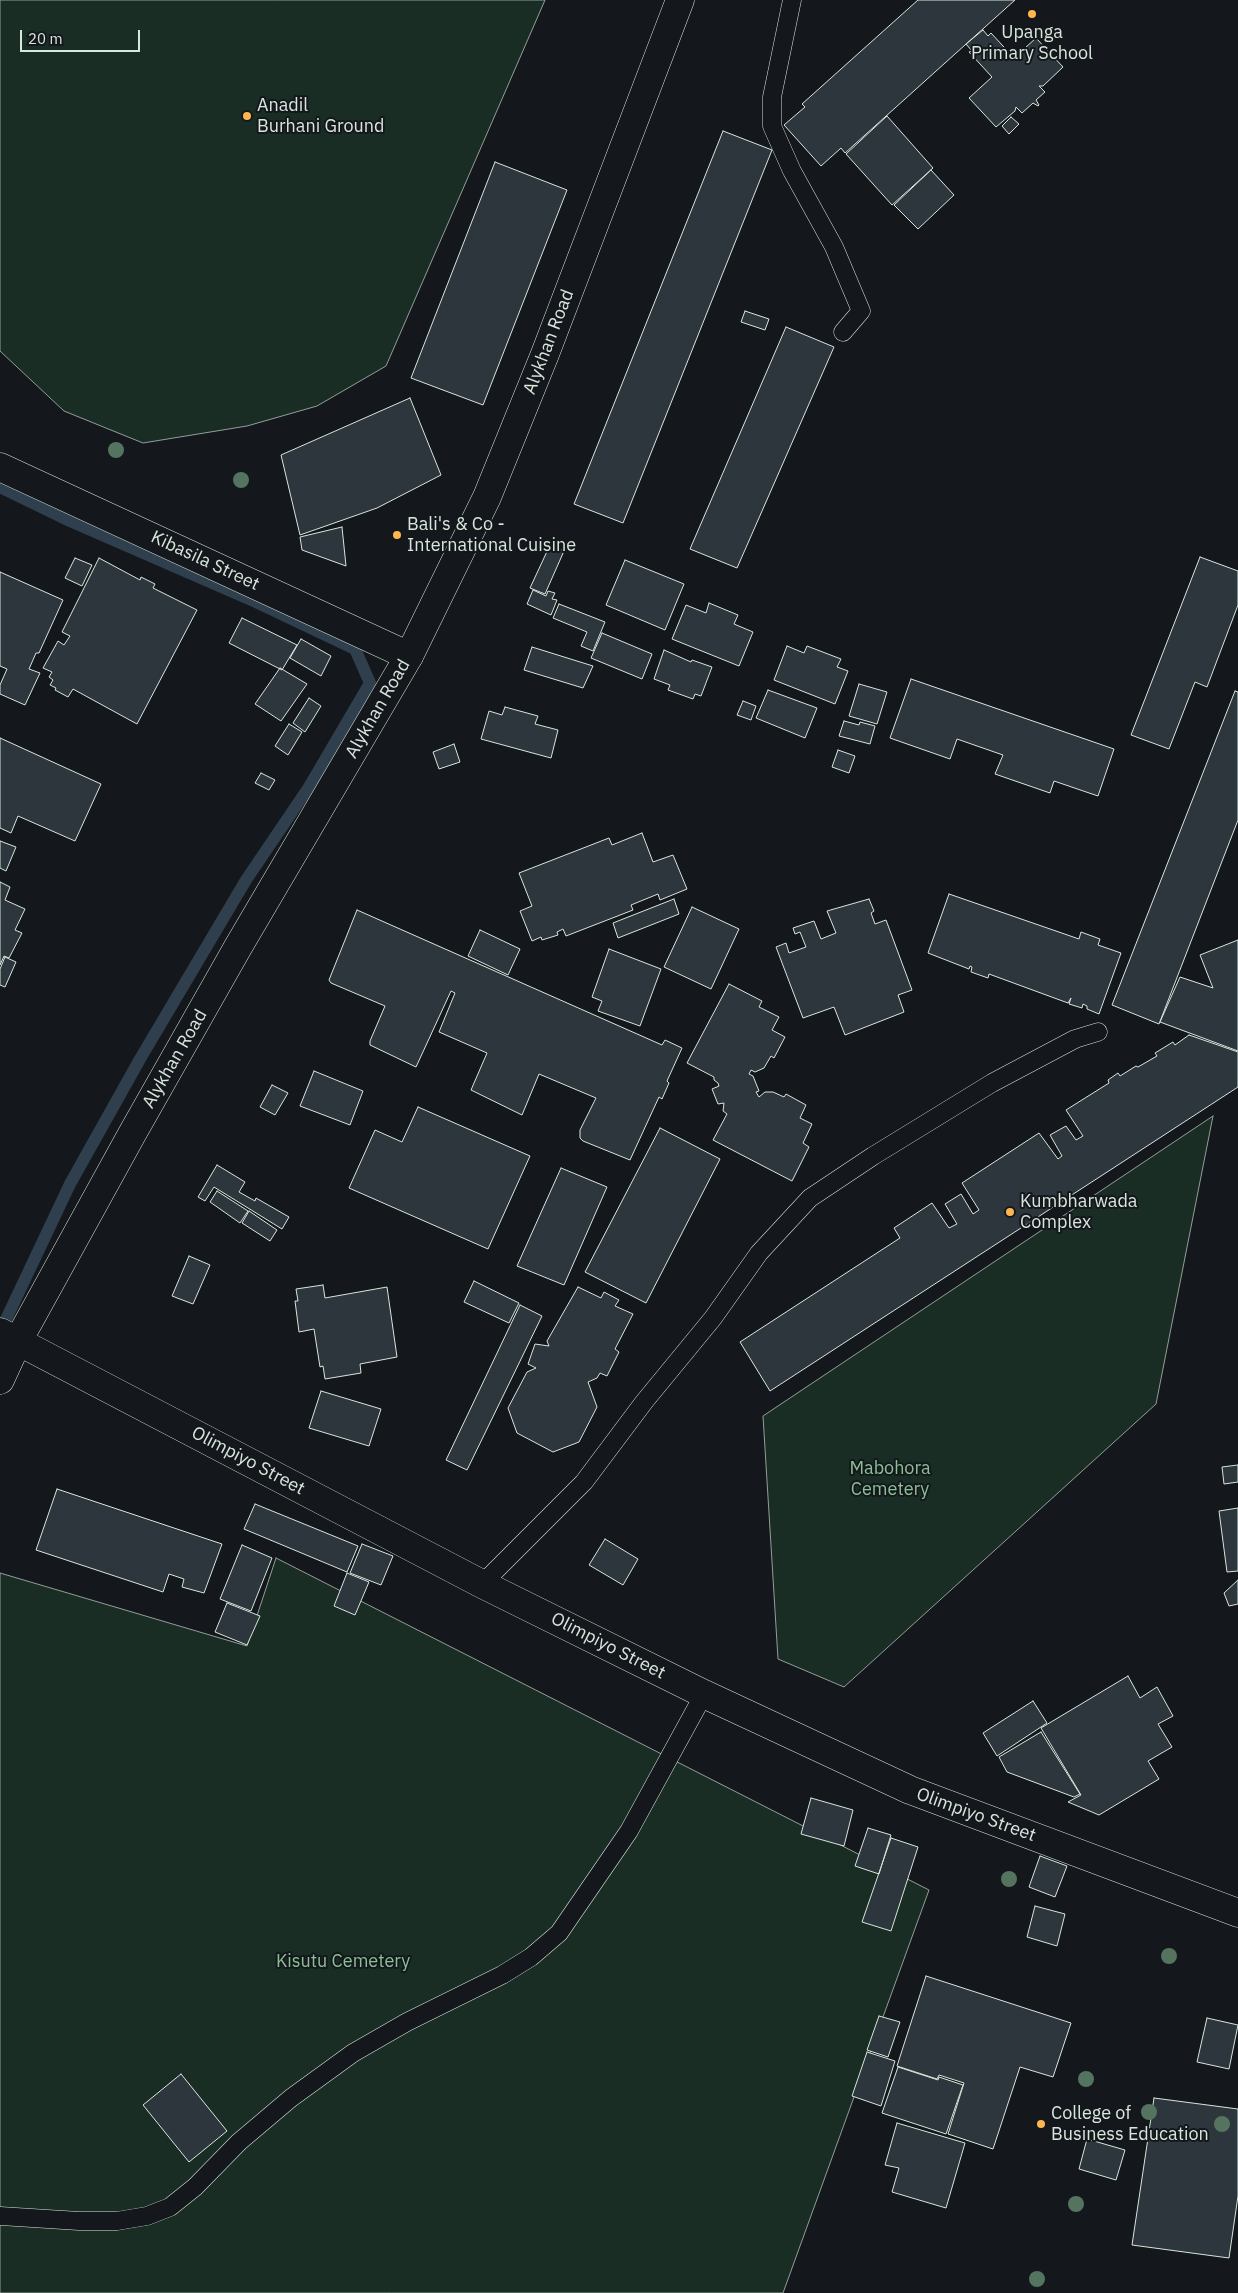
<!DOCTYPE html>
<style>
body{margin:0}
#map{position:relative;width:1238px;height:2293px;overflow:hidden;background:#14181c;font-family:"IBM Plex Sans",sans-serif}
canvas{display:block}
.scale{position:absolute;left:20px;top:30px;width:120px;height:22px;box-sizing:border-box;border:2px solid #d8e6dc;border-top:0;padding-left:6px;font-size:15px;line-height:18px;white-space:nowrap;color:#d8e6dc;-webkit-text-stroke:4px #14181c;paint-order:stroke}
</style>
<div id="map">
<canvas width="1238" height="2293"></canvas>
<div class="scale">20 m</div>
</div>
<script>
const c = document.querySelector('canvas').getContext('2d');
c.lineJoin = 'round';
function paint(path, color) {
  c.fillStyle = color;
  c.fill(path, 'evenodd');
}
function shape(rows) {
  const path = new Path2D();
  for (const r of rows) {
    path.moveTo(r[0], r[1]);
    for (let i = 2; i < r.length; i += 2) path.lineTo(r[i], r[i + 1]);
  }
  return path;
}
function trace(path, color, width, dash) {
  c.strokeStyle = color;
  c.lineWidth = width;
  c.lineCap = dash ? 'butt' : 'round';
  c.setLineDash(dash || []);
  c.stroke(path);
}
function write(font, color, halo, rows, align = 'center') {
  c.font = font + ' "IBM Plex Sans",sans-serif';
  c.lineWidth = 4;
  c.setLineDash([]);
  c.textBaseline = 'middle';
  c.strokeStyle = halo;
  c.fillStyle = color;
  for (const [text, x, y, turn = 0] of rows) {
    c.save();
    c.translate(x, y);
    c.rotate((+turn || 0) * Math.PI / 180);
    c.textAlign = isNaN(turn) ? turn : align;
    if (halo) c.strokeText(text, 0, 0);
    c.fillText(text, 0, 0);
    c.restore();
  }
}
const green = shape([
 [0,0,545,0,386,366,317,406,247,426,143,443,64,411,0,351,0,0],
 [1213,1116,1156,1404,844,1687,778,1659,763,1416,1213,1116],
 [276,1558,929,1890,783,2293,0,2293,0,1573,247,1646,276,1558]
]);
const stream = shape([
 [0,487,70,521,256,602,355,649,370,683,309,787,246,880,140,1059,70,1184,0,1332]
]);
const building = shape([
 [918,0,1015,0,845,153,841,148,821,166,784,125,805,107,802,104,918,0],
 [983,30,988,36,991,33,1014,58,1036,38,1063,67,1043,86,1039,86,1045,92,1036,100,1039,105,1038,106,1033,103,1022,113,1016,107,1015,111,996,127,969,98,992,77,969,52,972,51,966,44,983,30],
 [887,116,933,168,892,205,846,154,887,116],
 [1011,117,1019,124,1009,134,1002,126,1011,117],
 [723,131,772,150,623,523,574,504,723,131],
 [495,162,567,190,483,405,411,378,495,162],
 [931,170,954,195,918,229,894,205,931,170],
 [745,311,769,319,765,330,741,322,745,311],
 [786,327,834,347,737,568,690,549,786,327],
 [410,398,441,475,377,508,300,535,281,455,410,398],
 [342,527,346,566,302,550,300,537,342,527],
 [550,545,564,551,545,594,530,588,550,545],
 [1200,557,1238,571,1238,605,1207,687,1195,682,1169,749,1131,735,1200,557],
 [75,558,92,565,82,586,65,578,75,558],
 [99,558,140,580,141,577,155,584,153,588,197,610,137,724,73,689,68,697,55,690,56,688,50,685,53,680,49,677,52,672,43,668,58,641,64,645,70,636,62,632,99,558],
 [625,560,684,584,665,630,606,605,625,560],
 [0,572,63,600,39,653,36,653,29,669,40,673,25,705,0,694,0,685,7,669,0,666,0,572],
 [533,590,546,596,548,591,555,593,552,599,557,600,551,615,527,604,533,590],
 [709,603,738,615,734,624,753,632,739,666,672,639,686,605,706,613,709,603],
 [559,604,605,622,593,651,581,646,587,632,553,618,559,604],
 [242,618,297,645,282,670,229,643,242,618],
 [602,633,652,654,642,679,591,658,602,633],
 [301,639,331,656,321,676,290,658,301,639],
 [787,646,804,653,807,646,841,659,837,667,848,671,835,704,774,680,787,646],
 [532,647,593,666,583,688,524,670,532,647],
 [664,650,691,662,692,660,712,667,701,696,695,694,693,699,668,690,670,685,654,679,664,650],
 [280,668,307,684,281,721,255,704,280,668],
 [911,679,1114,749,1098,796,1054,781,1050,793,995,774,1003,755,957,739,950,759,890,738,911,679],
 [859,684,887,692,877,724,849,716,859,684],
 [768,690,817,708,805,738,756,718,768,690],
 [1235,691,1238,692,1238,820,1159,1024,1112,1005,1235,691],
 [309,698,321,706,305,732,293,723,309,698],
 [743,701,756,706,751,720,737,715,743,701],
 [505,707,538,716,535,724,558,730,551,758,481,739,489,711,502,715,505,707],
 [844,721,859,725,860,722,875,726,870,744,839,736,844,721],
 [289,724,302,732,288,755,275,746,289,724],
 [0,738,101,784,75,841,18,816,11,833,0,828,0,738],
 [454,744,460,762,439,769,433,752,454,744],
 [838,750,855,756,849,773,832,767,838,750],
 [261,773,275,780,269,790,255,783,261,773],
 [642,833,653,862,673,855,687,889,660,900,658,894,631,905,633,910,566,936,563,929,557,932,558,935,542,940,541,937,532,941,520,911,532,906,519,873,609,838,612,845,642,833],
 [0,841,16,847,6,871,0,868,0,841],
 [0,882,10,887,5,900,25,909,15,930,22,933,9,958,4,956,0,965,0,882],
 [949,894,1079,939,1081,932,1100,939,1098,945,1121,953,1099,1014,1087,1009,1087,1006,1083,1004,1082,1008,1069,1004,1071,998,1068,1003,989,974,988,978,971,972,972,967,970,966,969,969,928,953,949,894],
 [674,899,679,914,618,938,613,923,674,899],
 [869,899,874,911,871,913,875,924,886,920,912,990,898,995,904,1012,845,1035,834,1007,803,1018,776,947,786,943,789,953,806,947,800,932,795,934,793,928,814,921,821,939,836,933,827,911,869,899],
 [692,907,739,929,711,989,664,967,692,907],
 [357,910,662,1045,665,1040,682,1048,667,1081,669,1083,662,1099,659,1097,630,1160,583,1141,580,1138,580,1130,596,1098,539,1074,522,1115,471,1090,487,1053,439,1032,455,993,451,991,416,1067,370,1045,370,1041,385,1006,331,983,329,980,357,910],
 [480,930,520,949,508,975,468,956,480,930],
 [1238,940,1238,1051,1160,1022,1180,977,1213,988,1200,955,1238,940],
 [609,949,661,969,640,1026,598,1011,602,1001,592,997,609,949],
 [5,957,16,962,5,987,0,985,0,969,5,957],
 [729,984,762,1001,759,1007,779,1017,772,1030,785,1037,774,1058,771,1056,764,1068,755,1072,751,1070,749,1074,753,1076,759,1091,756,1092,759,1097,765,1092,773,1092,784,1097,786,1094,806,1105,800,1118,812,1124,803,1143,809,1147,792,1181,713,1140,727,1114,723,1111,724,1103,718,1104,712,1089,719,1086,718,1083,714,1080,714,1077,687,1063,729,984],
 [1189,1035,1238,1052,1238,1087,770,1391,740,1342,900,1238,894,1228,932,1203,949,1228,957,1224,945,1204,961,1194,973,1214,979,1210,962,1183,1039,1133,1058,1159,1062,1156,1050,1135,1066,1126,1076,1140,1083,1136,1066,1110,1109,1083,1108,1080,1118,1073,1120,1076,1136,1066,1138,1067,1157,1056,1155,1053,1173,1042,1175,1045,1189,1035],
 [314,1071,363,1091,350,1125,300,1106,314,1071],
 [272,1085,288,1093,275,1115,260,1107,272,1085],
 [418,1107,530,1156,488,1249,349,1188,375,1130,402,1142,418,1107],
 [660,1128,720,1159,646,1303,585,1272,660,1128],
 [217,1165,245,1182,239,1192,255,1201,256,1198,289,1217,282,1229,214,1187,205,1201,198,1197,217,1165],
 [561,1168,607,1187,564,1285,517,1266,561,1168],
 [217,1191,248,1211,240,1223,210,1202,217,1191],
 [249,1211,277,1230,270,1241,242,1223,249,1211],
 [189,1256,210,1265,193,1304,172,1296,189,1256],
 [474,1281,519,1303,509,1323,464,1302,474,1281],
 [323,1285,325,1298,387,1287,397,1357,360,1364,361,1373,325,1379,323,1366,320,1367,314,1329,299,1332,295,1301,298,1301,296,1289,323,1285],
 [578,1287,601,1298,604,1292,619,1300,615,1306,633,1314,615,1349,619,1352,607,1376,600,1373,597,1378,588,1382,597,1407,579,1442,553,1452,517,1433,508,1408,527,1372,536,1368,528,1364,535,1344,549,1346,547,1341,578,1287],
 [520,1305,542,1316,467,1470,446,1460,520,1305],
 [321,1391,381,1409,369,1446,309,1428,321,1391],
 [1238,1465,1238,1482,1224,1484,1222,1467,1238,1465],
 [57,1489,222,1544,204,1593,182,1587,184,1579,169,1574,163,1592,36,1550,57,1489],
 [255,1504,358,1546,347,1572,244,1529,255,1504],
 [1238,1508,1238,1571,1227,1572,1219,1511,1238,1508],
 [605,1539,638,1559,623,1585,589,1565,605,1539],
 [362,1544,393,1556,381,1585,350,1573,362,1544],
 [242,1545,272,1558,251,1611,220,1599,242,1545],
 [347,1573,369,1582,355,1615,334,1606,347,1573],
 [1238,1580,1238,1604,1229,1606,1224,1593,1238,1580],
 [227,1603,260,1616,247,1645,215,1632,227,1603],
 [1128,1676,1140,1698,1157,1687,1173,1716,1158,1724,1172,1747,1148,1761,1159,1779,1099,1815,1068,1802,1081,1795,1041,1728,1128,1676],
 [1033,1701,1047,1723,997,1756,983,1733,1033,1701],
 [1041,1732,1080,1794,1074,1797,1007,1772,999,1757,1041,1732],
 [811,1798,853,1810,844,1846,801,1834,811,1798],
 [868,1828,891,1835,879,1874,855,1866,868,1828],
 [891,1838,918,1847,891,1931,862,1922,891,1838],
 [1040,1856,1067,1866,1055,1897,1029,1887,1040,1856],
 [1035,1906,1065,1914,1057,1946,1027,1937,1035,1906],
 [926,1976,1071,2023,1053,2077,1020,2067,993,2149,948,2134,964,2083,939,2075,937,2079,897,2066,926,1976],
 [879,2016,900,2022,888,2057,867,2050,879,2016],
 [1207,2018,1238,2025,1229,2069,1197,2062,1207,2018],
 [867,2052,895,2061,881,2106,852,2096,867,2052],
 [898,2067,938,2080,939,2077,963,2085,946,2134,882,2113,898,2067],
 [181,2074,227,2131,189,2162,143,2105,181,2074],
 [1154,2098,1238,2109,1238,2196,1229,2258,1132,2245,1154,2098],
 [897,2123,965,2143,946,2208,892,2192,899,2168,885,2165,897,2123],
 [1087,2139,1125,2150,1116,2180,1079,2169,1087,2139]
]);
const lane = shape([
 [792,0,772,97,772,126,792,171,834,247,861,311,843,332],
 [482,1584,584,1482,644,1402,713,1318,759,1253,810,1198,873,1156,992,1083,1075,1039,1098,1032],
 [0,2216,79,2221,117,2221,147,2216,170,2207,195,2187,239,2142,291,2098,353,2053,407,2022,502,1975,531,1957,559,1933,629,1831,704,1694]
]);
const street = shape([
 [0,467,409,656],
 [0,1332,482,1584,704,1694,910,1790,1238,1913]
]);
const secondary = shape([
 [0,1380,18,1341,132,1134,238,947,409,656,487,497,545,354,680,0]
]);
const trees = [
 [116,450],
 [241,480],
 [1009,1879],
 [1169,1956],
 [1086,2079],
 [1149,2112],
 [1222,2124],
 [1076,2204],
 [1037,2279]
];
const markers = [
 [1032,14,5,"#ffb74d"],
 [247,116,5,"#ffb74d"],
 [397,535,5,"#ffb74d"],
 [1010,1212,5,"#ffb74d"],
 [1041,2124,5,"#ffb74d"]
];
const poiNames = [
 ["Upanga",1032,33,"center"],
 ["Primary School",1032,54,"center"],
 ["Anadil",257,106],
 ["Burhani Ground",257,127],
 ["Bali's & Co -",407,525],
 ["International Cuisine",407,546],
 ["Kumbharwada",1020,1202],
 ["Complex",1020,1223],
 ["College of",1051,2114],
 ["Business Education",1051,2135]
];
const streetNames = [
 ["Alykhan Road",549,342,-69],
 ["Kibasila Street",205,561,25],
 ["Alykhan Road",378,709,-60],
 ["Alykhan Road",175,1059,-60],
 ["Olimpiyo Street",248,1461,28],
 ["Olimpiyo Street",608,1646,27],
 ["Olimpiyo Street",976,1815,20]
];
const parkNames = [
 ["Mabohora",890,1469],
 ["Cemetery",890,1490],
 ["Kisutu Cemetery",343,1962]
];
paint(green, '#1a2d24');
trace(green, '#939e99', 1);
trace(stream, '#2f3f4d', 12);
paint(building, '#2c363c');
trace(building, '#d8e6dc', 1);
trace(lane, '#d8e6dc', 19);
trace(street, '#d8e6dc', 29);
trace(secondary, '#d8e6dc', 29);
trace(lane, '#14181c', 18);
trace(street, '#14181c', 28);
trace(secondary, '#14181c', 28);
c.fillStyle = '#55745f';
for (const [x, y] of trees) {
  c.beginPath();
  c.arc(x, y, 8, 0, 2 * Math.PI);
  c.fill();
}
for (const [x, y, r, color] of markers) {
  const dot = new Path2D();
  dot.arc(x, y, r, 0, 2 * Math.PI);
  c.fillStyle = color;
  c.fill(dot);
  trace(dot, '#14181c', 2);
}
write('18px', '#d8e6dc', '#14181c', poiNames, 'left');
write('18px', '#d8e6dc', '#14181c', streetNames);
write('18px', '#8ac095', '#14181c', parkNames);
</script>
